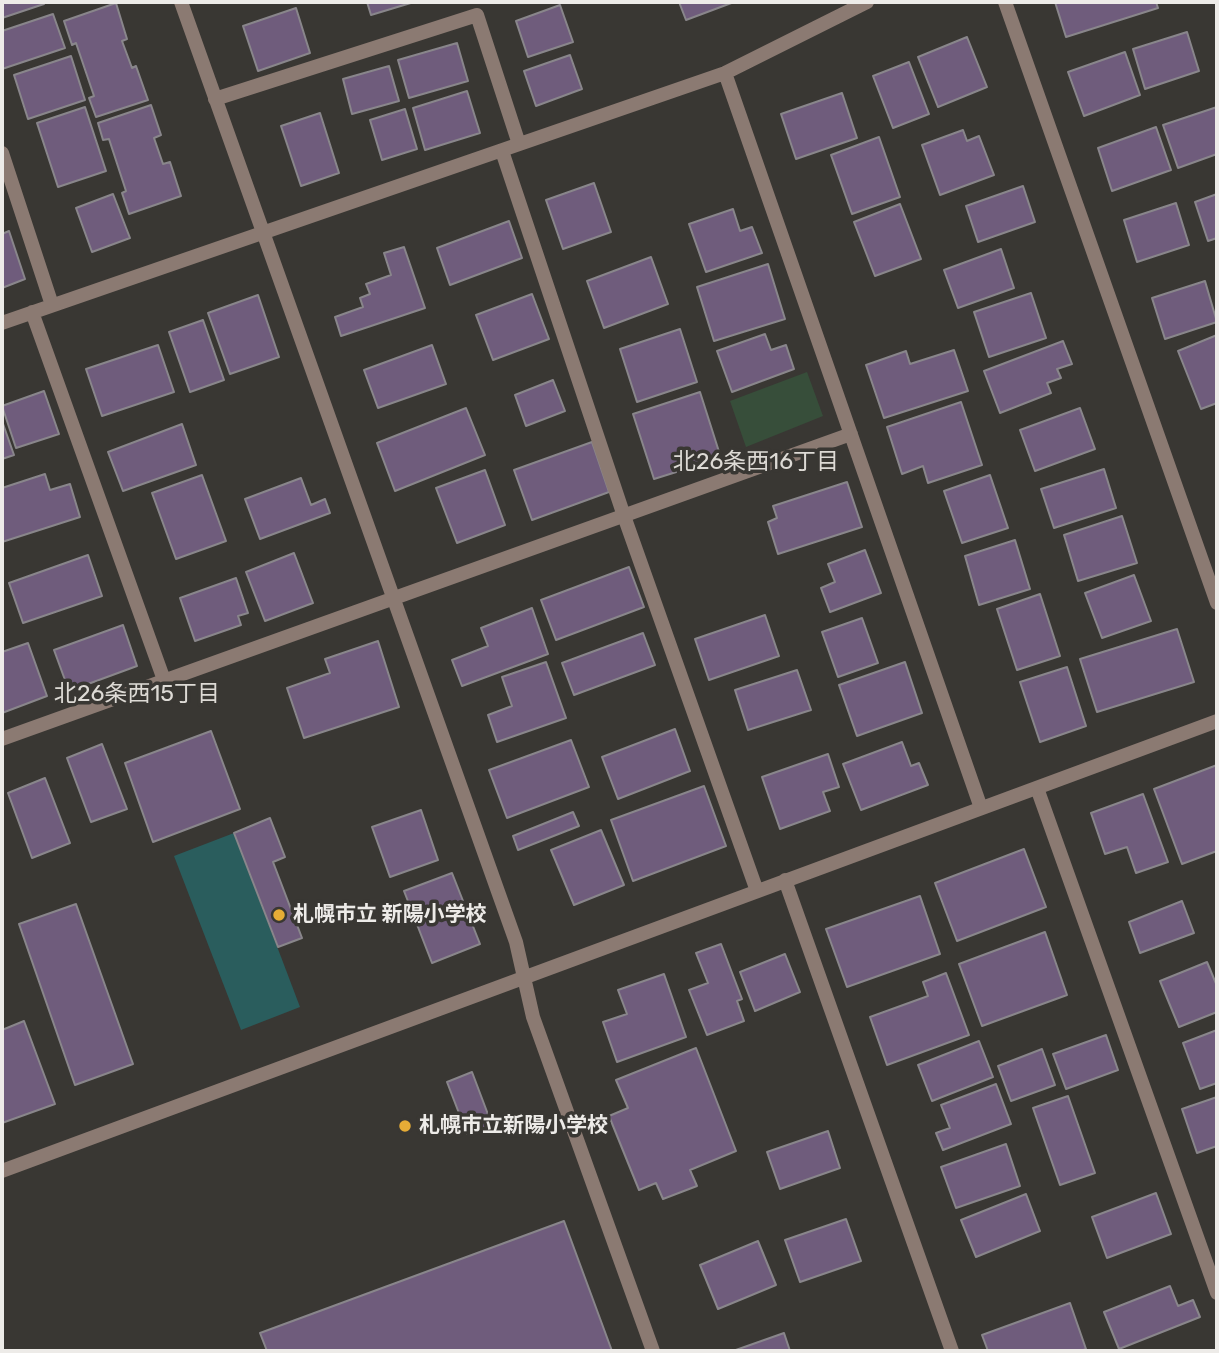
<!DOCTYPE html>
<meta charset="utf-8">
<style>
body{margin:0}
#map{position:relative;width:1219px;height:1353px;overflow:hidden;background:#393733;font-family:Rubik,sans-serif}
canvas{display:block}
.frame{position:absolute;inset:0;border:4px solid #edebe8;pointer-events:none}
</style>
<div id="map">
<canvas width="1219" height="1353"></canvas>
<div class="frame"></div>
</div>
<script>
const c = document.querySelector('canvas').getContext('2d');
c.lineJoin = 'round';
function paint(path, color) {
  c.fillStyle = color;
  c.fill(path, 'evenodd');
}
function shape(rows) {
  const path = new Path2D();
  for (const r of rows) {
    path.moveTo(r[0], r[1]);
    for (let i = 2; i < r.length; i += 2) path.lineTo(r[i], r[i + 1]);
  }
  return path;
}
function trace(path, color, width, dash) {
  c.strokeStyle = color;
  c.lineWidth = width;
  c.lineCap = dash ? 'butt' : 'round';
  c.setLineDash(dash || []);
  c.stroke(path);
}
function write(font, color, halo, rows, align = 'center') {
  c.font = font + ' Rubik,"Noto Sans JP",sans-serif';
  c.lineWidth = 7;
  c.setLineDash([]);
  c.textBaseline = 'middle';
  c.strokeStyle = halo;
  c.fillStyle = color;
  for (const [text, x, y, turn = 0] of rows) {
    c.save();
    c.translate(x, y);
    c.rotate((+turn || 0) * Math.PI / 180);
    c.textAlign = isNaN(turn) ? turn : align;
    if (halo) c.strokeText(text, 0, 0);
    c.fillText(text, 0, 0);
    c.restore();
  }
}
const green = shape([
 [807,372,823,416,746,447,730,401]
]);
const water = shape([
 [234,833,300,1007,241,1030,174,856]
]);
const building = shape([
 [2,2,43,2,44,4,2,18,2,2],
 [367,2,414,2,371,15,367,2],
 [679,2,734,2,686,20,679,2],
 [1055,2,1156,2,1158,8,1066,37,1055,2],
 [116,3,127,39,122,41,132,68,136,66,148,100,96,117,89,98,94,96,76,43,72,45,64,21,116,3],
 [560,5,573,42,528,57,516,21,560,5],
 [296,8,310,53,258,71,243,26,296,8],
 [53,14,65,48,2,69,2,31,53,14],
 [1187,32,1199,71,1145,89,1133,49,1187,32],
 [967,37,987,87,938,107,918,57,967,37],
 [457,43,468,81,409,98,398,60,457,43],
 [1125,52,1140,95,1084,116,1068,72,1125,52],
 [570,55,582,89,536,106,524,71,570,55],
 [71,56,85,100,28,119,14,75,71,56],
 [909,62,929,114,893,128,873,76,909,62],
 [389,66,399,101,352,114,343,79,389,66],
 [467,91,480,133,425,150,413,108,467,91],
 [842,93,857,138,796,159,781,114,842,93],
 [151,105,161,135,154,138,163,164,170,162,181,196,129,214,122,193,126,191,109,139,103,140,98,123,151,105],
 [85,107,106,171,58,187,37,123,85,107],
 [1217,107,1217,154,1178,168,1163,125,1217,107],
 [405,109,417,149,382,160,370,120,405,109],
 [320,113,339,173,301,186,281,126,320,113],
 [1156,127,1171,170,1112,191,1098,148,1156,127],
 [963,130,967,141,979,136,994,175,940,195,922,145,963,130],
 [879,137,900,197,852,214,831,155,879,137],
 [594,183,611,232,563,249,546,200,594,183],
 [1023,186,1035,222,978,242,966,206,1023,186],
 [113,194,130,238,92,252,76,208,113,194],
 [1217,194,1217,238,1208,241,1195,202,1217,194],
 [1176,203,1189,245,1137,262,1124,220,1176,203],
 [900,204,921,259,875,276,854,222,900,204],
 [733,209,740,231,752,227,762,253,706,272,689,224,733,209],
 [509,221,522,258,450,285,437,248,509,221],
 [9,231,25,279,2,288,2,234,9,231],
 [404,247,425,308,341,336,335,317,363,307,360,298,370,294,366,284,391,275,384,253,404,247],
 [1001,249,1014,288,958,308,944,270,1001,249],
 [651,257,668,304,604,328,587,281,651,257],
 [768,264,785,319,714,341,697,287,768,264],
 [1205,281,1217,322,1165,339,1152,298,1205,281],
 [1031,293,1046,338,989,357,974,312,1031,293],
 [532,294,549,339,493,360,476,315,532,294],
 [258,295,279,357,230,374,208,313,258,295],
 [203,320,224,380,190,392,169,332,203,320],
 [680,329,697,382,637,402,620,349,680,329],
 [765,334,771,350,786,345,794,369,732,392,717,351,765,334],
 [1217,335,1217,403,1201,409,1178,351,1217,335],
 [1063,341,1072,364,1057,369,1061,378,1047,383,1051,393,1000,413,984,371,1063,341],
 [158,345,174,392,102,416,86,369,158,345],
 [432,345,446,384,378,408,364,370,432,345],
 [954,350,968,391,884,418,866,365,906,351,910,364,954,350],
 [553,380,565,411,526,426,515,395,553,380],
 [44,391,59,434,16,448,2,406,44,391],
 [700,392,721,458,654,479,633,414,700,392],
 [961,402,982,465,928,483,923,466,902,474,887,427,961,402],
 [466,408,485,455,395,491,377,443,466,408],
 [1080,408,1095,449,1035,471,1020,430,1080,408],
 [2,421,14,455,2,459,2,421],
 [182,424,196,465,123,491,108,452,182,424],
 [592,442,609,492,532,520,514,470,592,442],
 [1104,469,1116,508,1054,528,1041,489,1104,469],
 [485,470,505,525,457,543,436,488,485,470],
 [45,474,50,490,70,484,80,517,2,542,2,488,45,474],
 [202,475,226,541,176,559,152,493,202,475],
 [990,475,1008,528,962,543,944,491,990,475],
 [301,478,311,505,325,499,330,513,260,539,245,499,301,478],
 [847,482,862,527,778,554,768,522,777,518,773,506,847,482],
 [1122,516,1137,563,1078,581,1064,535,1122,516],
 [1015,540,1030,589,979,605,965,556,1015,540],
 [865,550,881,593,830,612,821,588,835,582,828,564,865,550],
 [294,553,313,603,265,621,246,572,294,553],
 [88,555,102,596,23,623,9,583,88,555],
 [629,567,644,607,556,640,541,600,629,567],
 [1134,575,1151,621,1102,638,1085,593,1134,575],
 [236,578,248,613,238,616,241,625,195,641,180,598,236,578],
 [1040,594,1060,656,1017,670,997,609,1040,594],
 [532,608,548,654,462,686,452,660,488,646,481,628,532,608],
 [765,615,779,656,709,680,695,639,765,615],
 [862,618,878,663,838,677,822,632,862,618],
 [123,625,137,666,69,691,54,650,123,625],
 [1177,629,1194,682,1097,712,1080,659,1177,629],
 [643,633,655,665,574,695,562,663,643,633],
 [378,641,399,707,304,738,287,688,330,673,325,659,378,641],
 [28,643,47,696,2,713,2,652,28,643],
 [546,662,566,718,497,742,488,715,512,706,502,677,546,662],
 [905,662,922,713,857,736,839,685,905,662],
 [1067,667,1086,726,1040,742,1020,682,1067,667],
 [797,670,811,710,748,730,735,690,797,670],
 [675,729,690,771,618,799,602,757,675,729],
 [211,731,240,809,153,842,125,763,211,731],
 [571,740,589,787,507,818,489,770,571,740],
 [902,742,911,766,919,763,928,785,861,810,843,764,902,742],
 [102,744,127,809,91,822,67,758,102,744],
 [828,754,839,787,823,792,830,811,780,829,762,777,828,754],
 [1217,765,1217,851,1182,864,1154,789,1217,765],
 [45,778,70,843,32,858,8,793,45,778],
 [704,786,726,846,633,881,611,820,704,786],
 [1143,794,1168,862,1136,873,1127,847,1105,854,1091,813,1143,794],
 [421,810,438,860,390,877,372,827,421,810],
 [573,812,579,826,518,850,513,836,573,812],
 [270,818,285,857,273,862,302,938,278,947,234,833,270,818],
 [601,830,624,885,574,905,551,850,601,830],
 [1024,849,1046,907,957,941,935,883,1024,849],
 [452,873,480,944,432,963,404,891,452,873],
 [920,896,940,954,847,987,826,929,920,896],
 [1182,901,1194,933,1140,953,1129,922,1182,901],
 [76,904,133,1064,75,1085,19,924,76,904],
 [1045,932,1067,995,982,1026,959,964,1045,932],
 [721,944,742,999,737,1001,744,1021,707,1035,689,990,708,983,696,953,721,944],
 [785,954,800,992,755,1011,740,972,785,954],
 [1207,962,1217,986,1217,1012,1179,1027,1160,981,1207,962],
 [946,973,969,1035,887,1065,870,1017,928,996,923,982,946,973],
 [664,974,686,1037,617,1062,603,1022,627,1014,618,990,664,974],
 [24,1021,55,1104,2,1123,2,1030,24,1021],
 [1217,1030,1217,1083,1200,1089,1183,1043,1217,1030],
 [1106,1035,1118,1070,1066,1089,1053,1054,1106,1035],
 [979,1041,993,1077,932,1101,918,1065,979,1041],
 [696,1048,736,1151,690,1170,697,1186,663,1199,656,1183,639,1190,609,1116,628,1108,616,1080,696,1048],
 [1042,1049,1055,1085,1011,1101,998,1066,1042,1049],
 [472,1072,492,1125,467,1134,447,1082,472,1072],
 [996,1084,1011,1124,943,1150,936,1133,950,1128,941,1105,996,1084],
 [1068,1096,1095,1173,1060,1185,1033,1108,1068,1096],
 [1217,1097,1217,1146,1197,1153,1182,1109,1217,1097],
 [828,1131,840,1168,780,1189,767,1152,828,1131],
 [1006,1144,1020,1186,956,1208,941,1167,1006,1144],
 [1156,1193,1171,1234,1107,1258,1092,1217,1156,1193],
 [1026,1194,1040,1231,976,1257,961,1220,1026,1194],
 [846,1219,861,1261,800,1282,785,1240,846,1219],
 [564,1221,612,1351,267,1351,260,1333,564,1221],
 [758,1241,776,1285,718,1309,700,1265,758,1241],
 [1170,1286,1178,1306,1193,1300,1200,1317,1119,1349,1104,1312,1170,1286],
 [1070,1303,1086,1349,1081,1351,988,1351,982,1335,1070,1303],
 [784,1333,790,1351,733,1351,784,1333]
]);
const minor = shape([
 [181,2,516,942,533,1017,653,1351],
 [1005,2,1217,603],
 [725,73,981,808],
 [215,99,477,15,519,144],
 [502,151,624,516,757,891],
 [2,153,52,305],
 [32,312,164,680],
 [2,323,725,73,867,2],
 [2,739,851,434],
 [1037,788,1217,1293],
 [785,880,952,1351],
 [2,1171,1217,721]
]);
const markers = [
 [279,915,7,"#e6ac36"],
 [405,1126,7,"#e6ac36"]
];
const poiNames = [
 ["札幌市立 新陽小学校",293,915],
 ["札幌市立新陽小学校",419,1126]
];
const neighbourhoodNames = [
 ["北26条西16丁目",756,462],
 ["北26条西15丁目",137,694]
];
paint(green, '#374e3a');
paint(water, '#2a5d5d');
paint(building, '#6f5c7c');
trace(building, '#89868b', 2);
trace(minor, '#8b7a72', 14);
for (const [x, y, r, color] of markers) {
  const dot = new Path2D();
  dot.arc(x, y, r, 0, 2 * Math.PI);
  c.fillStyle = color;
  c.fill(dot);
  trace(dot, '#393733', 2.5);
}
write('bold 21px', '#edebe8', '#393733', poiNames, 'left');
write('23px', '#dddad5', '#393733', neighbourhoodNames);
</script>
